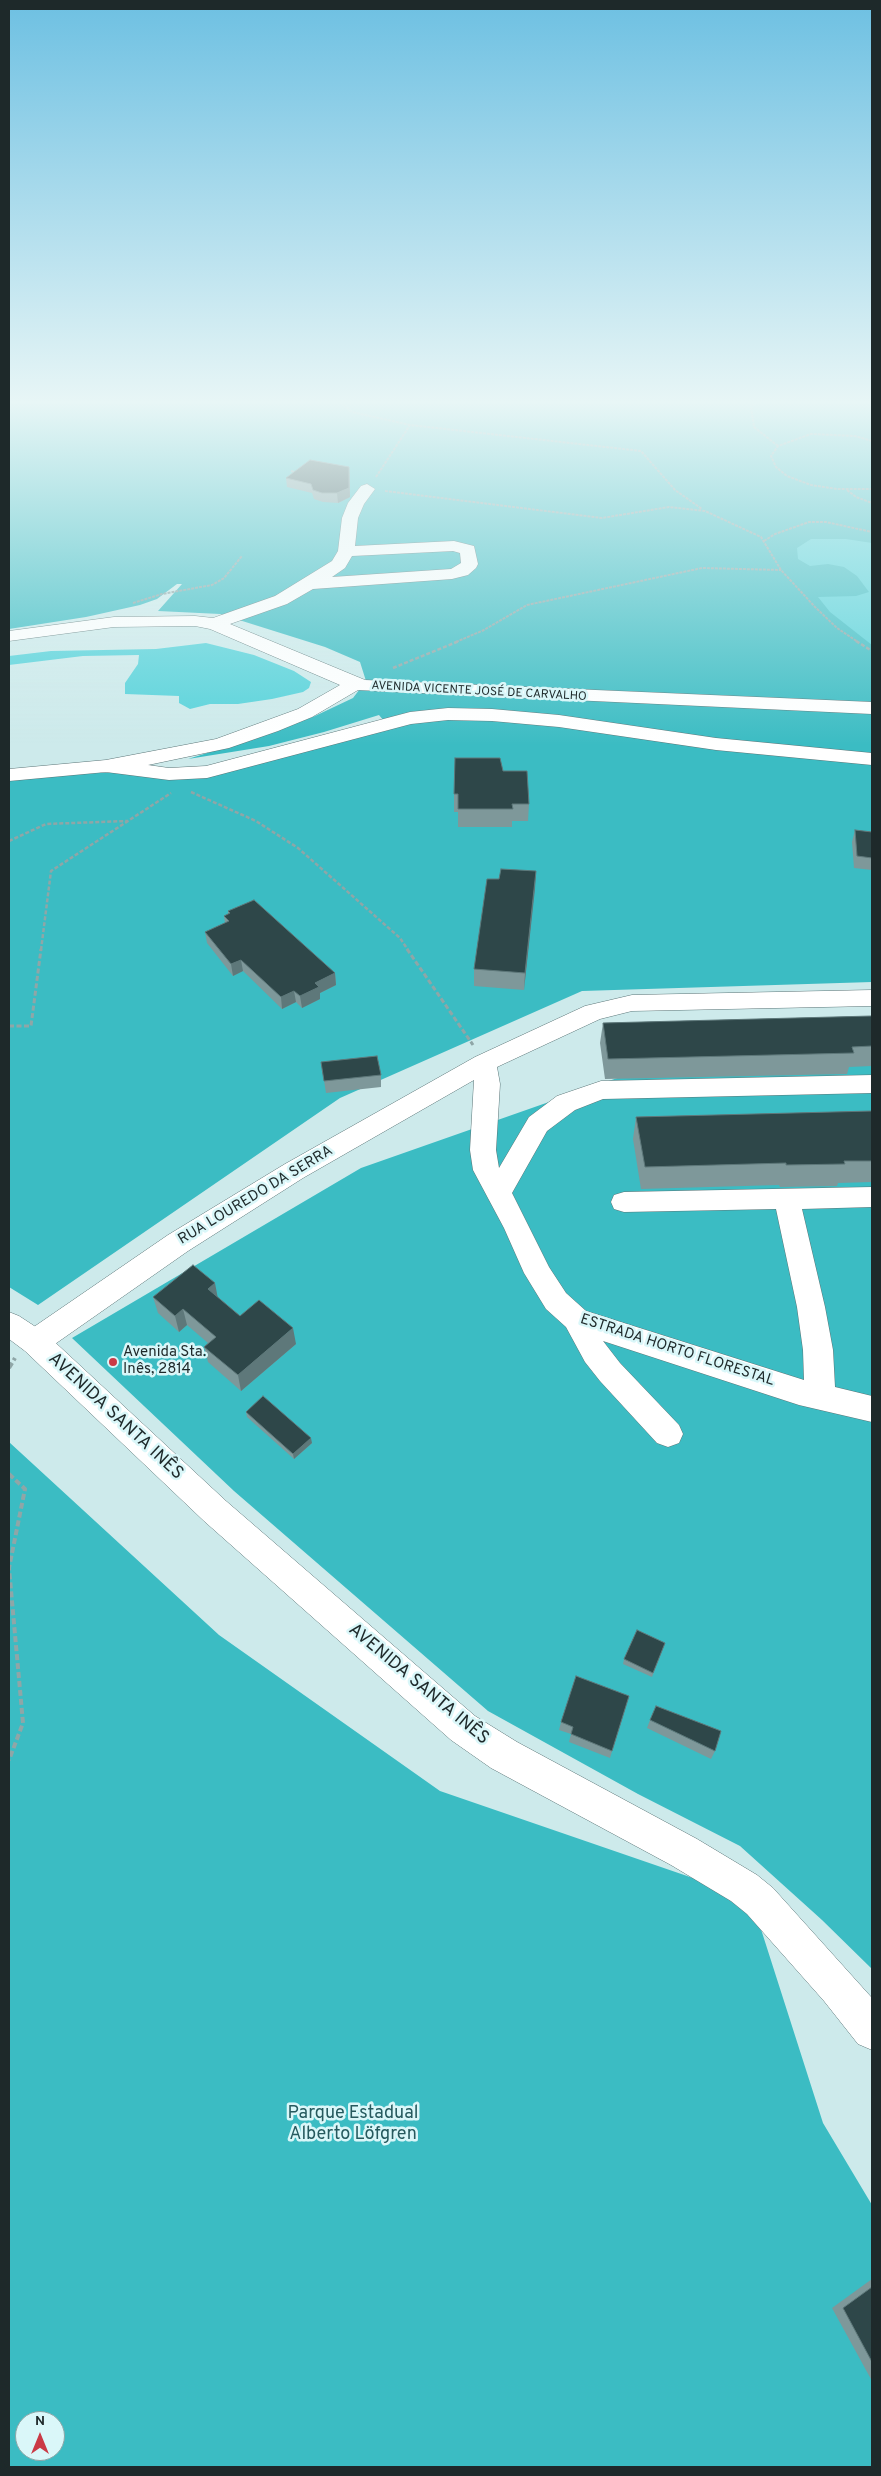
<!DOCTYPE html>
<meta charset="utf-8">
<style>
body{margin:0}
#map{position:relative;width:881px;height:2476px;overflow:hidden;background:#cdeaeb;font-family:Overpass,sans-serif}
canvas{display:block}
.frame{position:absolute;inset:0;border:10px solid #1e292a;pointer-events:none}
.north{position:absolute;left:15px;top:2411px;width:50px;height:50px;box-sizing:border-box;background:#daf7f9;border:1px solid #8fa5a6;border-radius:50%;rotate:0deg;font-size:14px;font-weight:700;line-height:20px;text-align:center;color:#1e292a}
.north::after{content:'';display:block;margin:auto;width:18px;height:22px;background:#ca3a46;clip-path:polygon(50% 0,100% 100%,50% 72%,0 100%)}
</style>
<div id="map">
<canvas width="881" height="2476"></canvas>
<div class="frame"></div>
<div class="north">N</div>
</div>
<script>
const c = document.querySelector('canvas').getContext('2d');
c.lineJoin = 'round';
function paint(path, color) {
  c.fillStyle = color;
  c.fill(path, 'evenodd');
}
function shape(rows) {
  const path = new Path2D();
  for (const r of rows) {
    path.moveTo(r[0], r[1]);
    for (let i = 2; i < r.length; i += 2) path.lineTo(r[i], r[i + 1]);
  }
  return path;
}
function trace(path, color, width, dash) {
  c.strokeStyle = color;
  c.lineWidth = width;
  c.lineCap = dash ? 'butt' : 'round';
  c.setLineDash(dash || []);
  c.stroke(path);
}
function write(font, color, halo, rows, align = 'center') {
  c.font = font + ' Overpass,sans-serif';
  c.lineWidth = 5;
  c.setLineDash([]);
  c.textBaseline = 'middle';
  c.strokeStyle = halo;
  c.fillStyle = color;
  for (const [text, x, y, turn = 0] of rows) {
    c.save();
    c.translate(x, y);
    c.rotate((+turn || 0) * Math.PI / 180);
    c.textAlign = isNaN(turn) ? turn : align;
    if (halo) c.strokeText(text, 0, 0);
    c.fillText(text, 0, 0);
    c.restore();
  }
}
const forest = shape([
 [9,399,872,399,872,982,582,991,340,1098,38,1305,9,1287,9,779,58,774,184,771,388,726,379,715,324,732,269,746,188,759,255,738,315,716,353,698,366,681,360,662,325,647,220,614,158,611,182,584,177,584,157,599,140,605,86,617,9,629],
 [734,1037,872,1044,872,1969,822,1920,740,1846,638,1794,488,1711,234,1491,72,1338,361,1168],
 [9,1442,219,1635,440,1791,751,1898,823,2123,872,2205,872,2467,9,2467],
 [25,2421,55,2421,55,2451,25,2451]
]);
const water = shape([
 [811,539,846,539,872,543,872,645,830,612,818,597,856,596,869,592,857,576,844,567,828,564,810,566,798,559,797,548],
 [206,643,254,655,294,671,311,682,309,688,303,692,272,699,238,704,210,704,190,709,179,703,179,696,125,694,125,683,138,664,139,655,83,656,9,665,9,656,51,651,156,649]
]);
const pathFar3 = shape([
 [338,399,352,412,410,425,641,451,675,490,702,509],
 [760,399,751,407,754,427,778,446],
 [872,441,855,436,811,434,778,446,771,456,776,467,787,476,811,485,837,489,872,489],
 [291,471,298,473],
 [376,477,410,425],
 [847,490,856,497,872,503],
 [385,491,602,518,669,507,705,511,761,537,781,570,815,607,837,628,858,642],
 [764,541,775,534,809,522,826,522,872,532],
 [133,603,162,594,212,585,224,578,242,556],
 [456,642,484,630,527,605,702,568,781,570]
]);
const pathFar2 = shape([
 [856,641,872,651],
 [393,668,459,641],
 [191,792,256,821,298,848,400,938,408,950],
 [9,841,46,824,127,821],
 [41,950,51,871,171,793]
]);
const pathFar1 = shape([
 [407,949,473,1045],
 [9,1026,31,1026,41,949]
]);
const path = shape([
 [9,1368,15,1358],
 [9,1474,25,1489,9,1568,23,1723,9,1760]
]);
const minor = shape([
 [367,484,375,489,364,504,358,518,355,546,454,541,474,546,478,564,476,568,468,575,452,579,313,589,287,604,230,624,365,680,872,702,872,714,358,690,312,717,278,731,229,748,148,765,169,768,206,766,410,712,448,708,492,709,559,715,716,738,872,753,872,765,716,750,559,727,492,721,448,720,411,724,207,778,169,780,106,772,9,781,9,769,106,760,216,739,298,709,340,685,210,629,195,626,114,627,9,641,9,631,114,617,195,616,213,618,275,596,332,561,338,551,342,518,348,503,361,486,367,484],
 [453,551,460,553,461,563,451,569,332,577,345,568,352,556,453,551],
 [872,990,872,1006,632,1011,600,1019,497,1067,500,1084,496,1150,499,1168,529,1117,557,1096,601,1081,872,1075,872,1093,603,1099,575,1110,547,1131,512,1193,549,1267,566,1293,586,1311,804,1380,803,1350,797,1307,776,1209,624,1212,614,1209,611,1202,614,1195,624,1192,872,1187,872,1207,802,1209,825,1307,833,1350,835,1387,872,1396,872,1422,799,1405,603,1341,620,1363,679,1425,683,1434,679,1443,668,1447,657,1443,600,1381,585,1362,566,1327,546,1309,524,1273,504,1228,473,1170,470,1150,474,1080,303,1178,188,1251,45,1351,35,1354,25,1351,20,1342,25,1333,168,1235,285,1164,475,1057,585,1006,632,995,872,990]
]);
const major = shape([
 [9,1312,19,1316,45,1333,226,1501,475,1716,517,1742,697,1839,757,1875,773,1888,872,1998,872,2050,858,2044,824,2001,747,1914,731,1901,671,1865,491,1768,451,1740,204,1521,25,1351,9,1339,9,1312]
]);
const wall = shape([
 [349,467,350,497,338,503,323,502,314,499,312,493,287,487,286,478],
 [503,771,529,804,528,821,512,821,512,827,458,827,458,812,454,812,454,794],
 [855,830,872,832,872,870,854,868,852,842],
 [536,871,524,990,474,986,474,969,499,879],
 [228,911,335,973,336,985,320,993,320,999,302,1008,296,1002,282,1009,243,971,233,976,207,943,205,932,225,923,224,916,228,914],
 [872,1016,872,1066,849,1067,847,1074,605,1079,600,1043,603,1023],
 [321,1062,381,1075,381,1087,326,1093],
 [872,1111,872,1182,838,1183,837,1186,780,1187,779,1185,641,1189,633,1139,636,1117],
 [153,1297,218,1297,240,1316,296,1344,241,1391,208,1362,204,1347,208,1343,187,1325,179,1332,158,1313],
 [246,1412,312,1443,294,1459,247,1417],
 [665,1643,652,1677,623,1664,624,1659],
 [629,1696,610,1758,569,1742,571,1734,559,1730,561,1722],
 [650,1720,715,1751,711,1759,647,1728],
 [872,2279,872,2381,832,2308]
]);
const shadedWall = shape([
 [349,467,350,497,338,503,337,493],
 [536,871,535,889,524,990,525,973],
 [241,960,243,971,233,976,231,964],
 [335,973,336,985,320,993,320,999,302,1008,300,996,315,983],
 [294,991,296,1002,282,1009,281,997],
 [215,1283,218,1299,208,1289],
 [183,1309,187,1325,179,1332,175,1316],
 [293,1328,296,1344,241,1391,238,1375],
 [311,1438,312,1443,294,1459,293,1454]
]);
const building = shape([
 [310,460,349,467,349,488,337,493,322,493,313,490,311,484,286,478,310,460],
 [455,758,500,758,503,771,527,771,529,804,512,804,513,809,458,809,458,794,454,794,455,758],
 [855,830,872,832,872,858,857,856,855,830],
 [501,869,536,871,525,973,474,969,487,879,499,879,501,869],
 [254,900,335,973,315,983,319,987,300,996,294,991,281,997,241,960,231,964,205,932,229,921,224,916,230,913,228,911,254,900],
 [872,1016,872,1046,852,1047,854,1053,608,1059,603,1023,872,1016],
 [377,1056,381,1075,324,1081,321,1062,377,1056],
 [872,1111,872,1161,844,1161,845,1164,786,1165,786,1163,645,1167,636,1117,872,1111],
 [193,1265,215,1283,208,1289,240,1316,259,1300,293,1328,238,1375,204,1347,216,1337,183,1309,175,1316,153,1297,193,1265],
 [263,1396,311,1438,293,1454,246,1412,263,1396],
 [637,1630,665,1643,653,1673,624,1659,637,1630],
 [576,1676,629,1696,612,1751,571,1734,573,1727,561,1722,576,1676],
 [656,1706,721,1731,715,1751,650,1720,656,1706],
 [872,2287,872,2362,843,2308,872,2287]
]);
const markers = [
 [113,1362,5,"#ca3a46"]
];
const farStreetnames = [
 ["AVENIDA VICENTE JOSÉ DE CARVALHO",479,692,3]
];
const streetNames = [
 ["RUA LOUREDO DA SERRA",256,1196,-31],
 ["ESTRADA HORTO FLORESTAL",677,1351,18]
];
const poiNames = [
 ["Avenida Sta.",123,1353],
 ["Inês, 2814",123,1370]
];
const nearStreetnames = [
 ["AVENIDA SANTA INÊS",115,1417,43],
 ["AVENIDA SANTA INÊS",418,1685,40]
];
const nearParknames = [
 ["Parque Estadual",353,2114],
 ["Alberto Löfgren",353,2135]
];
paint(forest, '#3bbcc3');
paint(water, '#56d2da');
trace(minor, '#5c7678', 1);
trace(major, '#5c7678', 1);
trace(pathFar3, '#8fa6a7', 2, [3, 1]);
trace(pathFar2, '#8fa6a7', 2.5, [4, 2]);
trace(pathFar1, '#8fa6a7', 3, [5, 2.5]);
trace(path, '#8fa6a7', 4, [6, 3]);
paint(minor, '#fff');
paint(major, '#fff');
paint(wall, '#7e989a');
paint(shadedWall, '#5e787a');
paint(building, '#2e4749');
trace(building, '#5e787a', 1);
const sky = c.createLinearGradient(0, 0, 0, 745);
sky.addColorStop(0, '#6dc0e2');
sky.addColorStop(0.54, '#e8f6f6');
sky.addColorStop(1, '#e8f6f600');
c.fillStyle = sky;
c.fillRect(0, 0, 881, 745);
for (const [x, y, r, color] of markers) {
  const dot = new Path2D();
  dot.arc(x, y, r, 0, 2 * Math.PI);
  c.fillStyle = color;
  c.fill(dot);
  trace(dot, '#daf7f9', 2);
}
write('12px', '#1e292a', '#daf7f9', farStreetnames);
write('15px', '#1e292a', '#daf7f9', streetNames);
write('15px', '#1e292a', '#daf7f9', poiNames, 'left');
write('18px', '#1e292a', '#daf7f9', nearStreetnames);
write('18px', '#265a5e', '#daf7f9', nearParknames);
</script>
